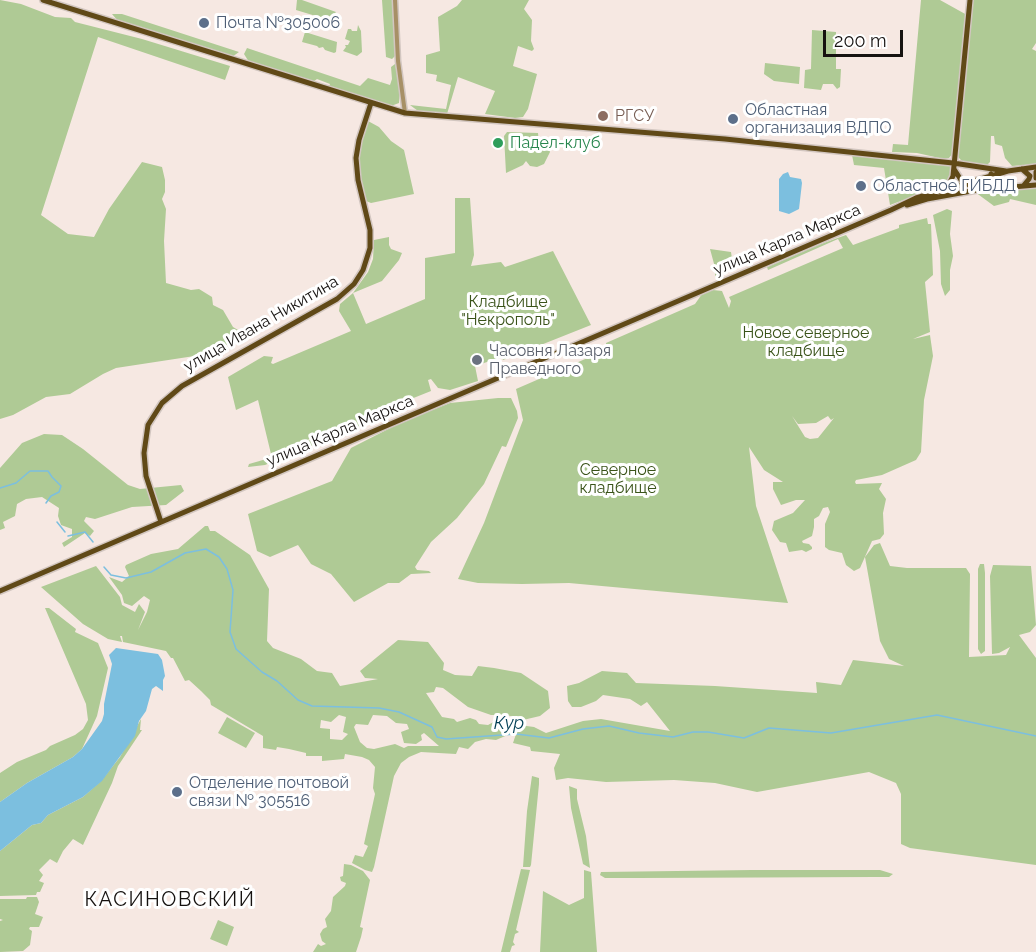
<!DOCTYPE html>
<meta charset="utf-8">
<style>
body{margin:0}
#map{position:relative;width:1036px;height:952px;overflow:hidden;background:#f6e8e2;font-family:Raleway,sans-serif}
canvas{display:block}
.scale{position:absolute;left:823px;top:30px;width:80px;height:27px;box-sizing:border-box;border:3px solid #161210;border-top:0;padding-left:8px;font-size:18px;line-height:21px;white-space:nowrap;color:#161210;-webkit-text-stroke:4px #fff;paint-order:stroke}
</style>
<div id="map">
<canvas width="1036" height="952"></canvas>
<div class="scale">200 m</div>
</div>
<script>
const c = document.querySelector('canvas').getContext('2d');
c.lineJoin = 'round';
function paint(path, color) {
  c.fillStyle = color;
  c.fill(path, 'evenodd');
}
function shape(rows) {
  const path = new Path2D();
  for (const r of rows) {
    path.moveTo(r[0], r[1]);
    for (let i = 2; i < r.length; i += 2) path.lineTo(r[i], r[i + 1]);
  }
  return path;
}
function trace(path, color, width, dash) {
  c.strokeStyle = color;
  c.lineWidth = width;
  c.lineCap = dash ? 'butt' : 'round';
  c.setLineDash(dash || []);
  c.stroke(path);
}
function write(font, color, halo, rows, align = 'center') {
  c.font = font + ' Raleway,sans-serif';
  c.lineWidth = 6;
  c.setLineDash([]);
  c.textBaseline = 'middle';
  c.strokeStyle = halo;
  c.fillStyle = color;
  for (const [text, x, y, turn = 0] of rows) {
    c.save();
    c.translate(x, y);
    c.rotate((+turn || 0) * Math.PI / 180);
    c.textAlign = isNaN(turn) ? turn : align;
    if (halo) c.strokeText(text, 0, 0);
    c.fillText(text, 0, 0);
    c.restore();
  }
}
const green = shape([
 [0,0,21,4,55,17,71,18,75,22,142,39,230,66,225,80,98,37,41,215,68,234,94,237,109,209,142,162,162,167,165,180,165,192,162,199,166,209,164,241,166,283,191,290,199,289,212,297,213,305,223,310,233,327,238,330,241,337,217,350,201,355,116,368,103,374,70,394,46,397,13,415,0,419],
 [297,0,302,0,336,12,329,20,296,10],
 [382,0,393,0,397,54,392,59,386,57],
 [462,0,529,0,524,9,532,20,531,41,534,49,532,51,518,46,513,66,537,74,528,109,523,117,515,118,485,114,495,91,458,77,447,114,418,111,410,105,446,109,451,85,436,81,437,75,426,73,426,55,440,51,438,17,457,6],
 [921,0,940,0,967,15,953,153,949,158,944,159,917,153,892,152,893,144,908,145],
 [973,0,1036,0,1036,43,1032,49,1036,51,1036,164,1012,166,1005,158,1002,146,995,144,994,136,991,136,990,162,986,166,962,161,959,158,957,152],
 [112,14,122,14,239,52,232,57,118,21],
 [358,25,361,31,362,52,357,56,343,51,346,47,345,45,348,45,350,41,345,39,348,29,351,29,352,31,357,31],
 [812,30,836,32,836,69,841,69,840,87,837,89,833,84,823,84,821,90,804,88,805,70,811,69],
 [305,32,337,42,336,52,334,53,325,50,323,47,319,48,317,46,302,42],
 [247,48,360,86,368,78,390,85,392,79,391,67,395,64,400,88,399,103,391,106,329,87,330,84,317,79,313,82,249,62,244,54],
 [765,63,800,67,799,84,774,81,764,74],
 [368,121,379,127,391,141,404,150,414,194,371,203,366,201,360,176,359,162,360,149],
 [507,132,538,133,539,144,548,147,550,152,544,164,537,167,530,166,526,161,523,165,506,173,504,136],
 [852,155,950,165,951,174,949,183,890,205,884,168,854,165],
 [1036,188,1036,205,1010,199,1009,202,994,206,975,192],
 [455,198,470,198,474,255,471,266,501,262,505,267,553,251,591,325,503,360,502,357,475,366,478,381,450,390,438,388,431,379,428,380,431,391,371,415,383,414,382,417,265,465,248,467,249,464,263,460,267,455,272,456,346,425,271,454,258,400,236,410,228,377,264,356,273,357,271,363,273,364,351,331,339,311,340,304,353,293,366,324,425,299,425,258,455,253],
 [947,209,952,211,950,234,953,256,950,270,950,290,945,296,941,284,940,251,933,215],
 [927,218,928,224,931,224,933,275,925,282,930,332,913,339,930,335,933,356,924,400,921,452,916,460,882,475,856,480,855,482,856,484,882,483,879,489,886,499,883,513,884,534,880,539,872,541,860,568,854,571,846,565,842,553,829,550,825,547,825,524,830,512,828,507,823,508,819,516,814,519,814,527,812,536,802,541,803,543,809,544,812,547,812,549,806,552,802,550,789,552,786,543,780,542,772,530,774,521,793,513,805,500,796,500,781,505,773,489,773,482,783,482,764,470,749,447,756,506,788,603,569,583,522,584,478,583,458,579,484,523,523,420,516,389,606,350,606,343,695,304,702,294,713,290,722,291,729,308,731,301,729,297,843,248,838,239,768,270,767,267,818,245,846,235,853,245,899,228,899,225],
 [792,416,798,424,816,423,828,416,831,420,834,418,818,438,810,439,805,437],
 [389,237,389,245,391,249,402,253,399,260,382,281,353,293,368,272,373,259,374,240],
 [710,249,731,252,733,265,753,256,757,257,715,276,715,273,716,271],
 [498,398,511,398,517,411,518,418,506,447,502,446,484,484,457,518,431,542,415,567,417,570,429,571,431,573,411,574,399,583,388,583,354,602,331,574,311,564,298,545,270,557,257,551,248,514,332,481,351,448,404,421,450,403],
 [44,434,62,435,83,449,128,485,140,489,181,485,184,491,166,505,132,507,95,519,86,517,84,521,94,531,90,536,85,533,64,547,62,543,72,537,72,529,61,525,58,516,59,508,42,497,26,499,17,504,15,516,3,522,5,528,0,530,0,468,22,443],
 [205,526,208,526,210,531,215,531,250,555,269,589,267,641,273,648,301,659,317,671,332,673,340,686,378,679,365,678,360,671,398,640,428,642,444,663,443,670,455,675,472,676,478,666,494,668,521,673,548,691,550,708,540,716,523,720,507,715,491,715,468,707,443,688,436,687,434,692,426,693,442,717,454,719,457,722,470,718,476,720,479,724,488,725,497,720,506,724,513,721,517,731,519,725,534,727,546,733,583,721,601,719,670,731,647,702,641,706,630,699,603,695,596,701,581,707,572,707,568,701,567,686,579,683,602,671,627,673,636,683,715,686,817,693,816,682,841,685,853,660,904,666,889,659,880,641,865,557,874,545,880,543,890,566,907,568,966,568,970,574,969,657,1006,655,1010,647,999,653,992,654,990,576,993,565,1031,566,1036,625,1030,632,1019,635,1036,658,1036,865,910,848,901,844,901,794,896,783,869,772,757,792,715,783,674,780,606,782,568,778,556,780,554,768,560,754,531,751,530,747,513,743,517,731,496,740,486,739,475,742,468,749,459,747,456,754,421,752,409,757,401,763,394,776,374,867,372,872,365,870,352,863,355,855,363,857,368,846,364,844,375,794,373,788,375,767,369,760,362,757,345,754,344,759,322,761,322,756,306,756,306,753,289,749,277,747,276,750,263,748,263,736,211,705,210,700,201,691,189,680,185,681,173,658,171,658,166,651,123,642,122,636,120,636,122,642,108,639,83,624,41,587,96,566,120,597,122,605,135,612,139,604,145,612,138,630,147,612,150,600,144,596,132,606,124,603,122,595,109,577,122,582,129,576,125,567,126,565,151,554,178,549],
 [339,715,346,717,343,732,348,734,342,740,330,739,330,729,320,728,321,720,331,722],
 [373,715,387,716,396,723,407,724,409,729,401,732,404,743,416,744,422,740,421,735,424,733,439,746,408,746,404,748,395,744,374,749,367,748,360,742,354,727,356,724,368,725],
 [980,564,984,564,985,573,985,651,981,654,978,649,978,569],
 [45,608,49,608,76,629,75,632,98,643,108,668,97,716,82,749,73,757,27,783,0,802,0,773,17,762,46,750,50,746,75,735,83,729,88,720,86,704],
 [227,717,255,733,246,748,218,733],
 [141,719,140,730,142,730,118,766,112,783,83,845,73,839,63,851,57,863,50,859,39,870,43,875,39,881,44,883,40,892,37,892,36,895,0,896,0,851,32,825,41,823,48,815,83,797,101,781,120,757],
 [532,776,539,778,539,784,531,865,530,867,523,867,527,811],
 [569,786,577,789,577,799,586,836,590,868,583,864,571,808],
 [344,864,351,865,363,871,370,880,360,927,363,928,361,937,356,952,313,952,318,944,321,946,326,944,322,941,320,934,323,929,327,927,325,919,331,911,333,897,345,886,346,883,341,881,340,877,343,876],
 [521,869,530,870,516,930,519,932,515,934,513,942,515,945,512,946,510,952,501,952],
 [584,870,591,872,597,952,540,952,543,891,569,905,584,898],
 [752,870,880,870,893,874,889,877,874,877,637,878,605,878,600,875,601,872],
 [27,897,37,897,39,902,35,914,43,917,39,927,30,927,29,929,32,931,30,945,23,951,0,952,0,921,3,920,0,919,0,899,26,899],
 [218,920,234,927,227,946,210,939]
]);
const water = shape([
 [788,172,790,177,801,179,802,183,799,209,789,214,779,211,779,179,783,174],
 [116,648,158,654,162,660,165,676,163,680,163,691,156,686,152,689,146,711,139,721,135,736,102,781,83,797,48,815,41,823,32,825,0,851,0,802,27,783,73,757,82,749,102,721,104,714,104,704,112,664,109,655]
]);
const stream = shape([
 [0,488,16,483,30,471,48,471,52,477,61,486,59,492,51,496,46,503],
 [57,522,65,532],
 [68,536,85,532,93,542],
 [104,567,111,575,126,578,151,572,185,553,206,549,219,557,227,569,233,590,230,632,236,649,262,672,277,681,298,700,312,706,379,708,399,712,432,727,437,737,446,739,516,734,549,738,583,729,609,726,639,733,673,737,693,732,708,732,744,738,769,728,831,733,937,715,1036,736]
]);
const minor = shape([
 [395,0,398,61,405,113]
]);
const major = shape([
 [43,0,405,113,725,139,953,163,1006,171],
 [954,169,961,180,975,189],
 [1022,169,1030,176,1029,179,1024,185],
 [1036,172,1036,178],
 [991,174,1008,186],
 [947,188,953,176,970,0],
 [907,205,927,199,977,190,1036,185],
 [161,522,146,476,144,453,148,425,162,403,182,386,337,299,354,284,363,270,370,248,370,230,358,180,356,158,359,140,371,103],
 [0,591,891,210,916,198,1008,171,1036,167]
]);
const markers = [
 [204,23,6,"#5c6f8a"],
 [603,116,6,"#8d6e63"],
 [733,119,6,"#5c6f8a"],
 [498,143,6,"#2e9e5b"],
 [861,186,6,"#5c6f8a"],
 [477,360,6,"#6b7280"],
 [177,792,6,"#5c6f8a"]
];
const serviceNames = [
 ["Почта №305006",216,23],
 ["Областная",745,110],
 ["организация ВДПО",745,128],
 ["Областное ГИБДД",873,186],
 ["Отделение почтовой",189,783],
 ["связи № 305516",189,801]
];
const educationNames = [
 ["РГСУ",615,116]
];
const leisureNames = [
 ["Падел-клуб",510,143]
];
const streetNames = [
 ["улица Карла Маркса",787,240,-23],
 ["улица Ивана Никитина",261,324,-30],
 ["улица Карла Маркса",340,431,-23]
];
const parkNames = [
 ["Кладбище",508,302],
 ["\"Некрополь\"",508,320],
 ["Новое северное",806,333],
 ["кладбище",806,351],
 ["Северное",618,470],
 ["кладбище",618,488]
];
const worshipNames = [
 ["Часовня Лазаря",489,351],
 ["Праведного",489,369]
];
const waterNames = [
 ["Кур",509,724]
];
const quarterNames = [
 ["КАСИНОВСКИЙ",170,900]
];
paint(green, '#afca95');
paint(water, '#7cbfdf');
trace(stream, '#7cbfdf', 1.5);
trace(minor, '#d2c6c0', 7);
trace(major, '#d2c6c0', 8);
trace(minor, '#a79066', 4);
trace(major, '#604917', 5);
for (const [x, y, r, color] of markers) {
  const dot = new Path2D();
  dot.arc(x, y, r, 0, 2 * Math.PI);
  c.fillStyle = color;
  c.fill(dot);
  trace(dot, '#fff', 2);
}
write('16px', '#4e5e75', '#fff', serviceNames, 'left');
write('16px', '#785e54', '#fff', educationNames, 'left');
write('16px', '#27864d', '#fff', leisureNames, 'left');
write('16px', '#161210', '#fff', streetNames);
write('16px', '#3a5319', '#fff', parkNames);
write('16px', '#5b616d', '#fff', worshipNames, 'left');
write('italic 18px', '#003e54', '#fff', waterNames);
c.letterSpacing = '1.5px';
write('20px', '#161210', '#fff', quarterNames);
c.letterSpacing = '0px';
</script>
